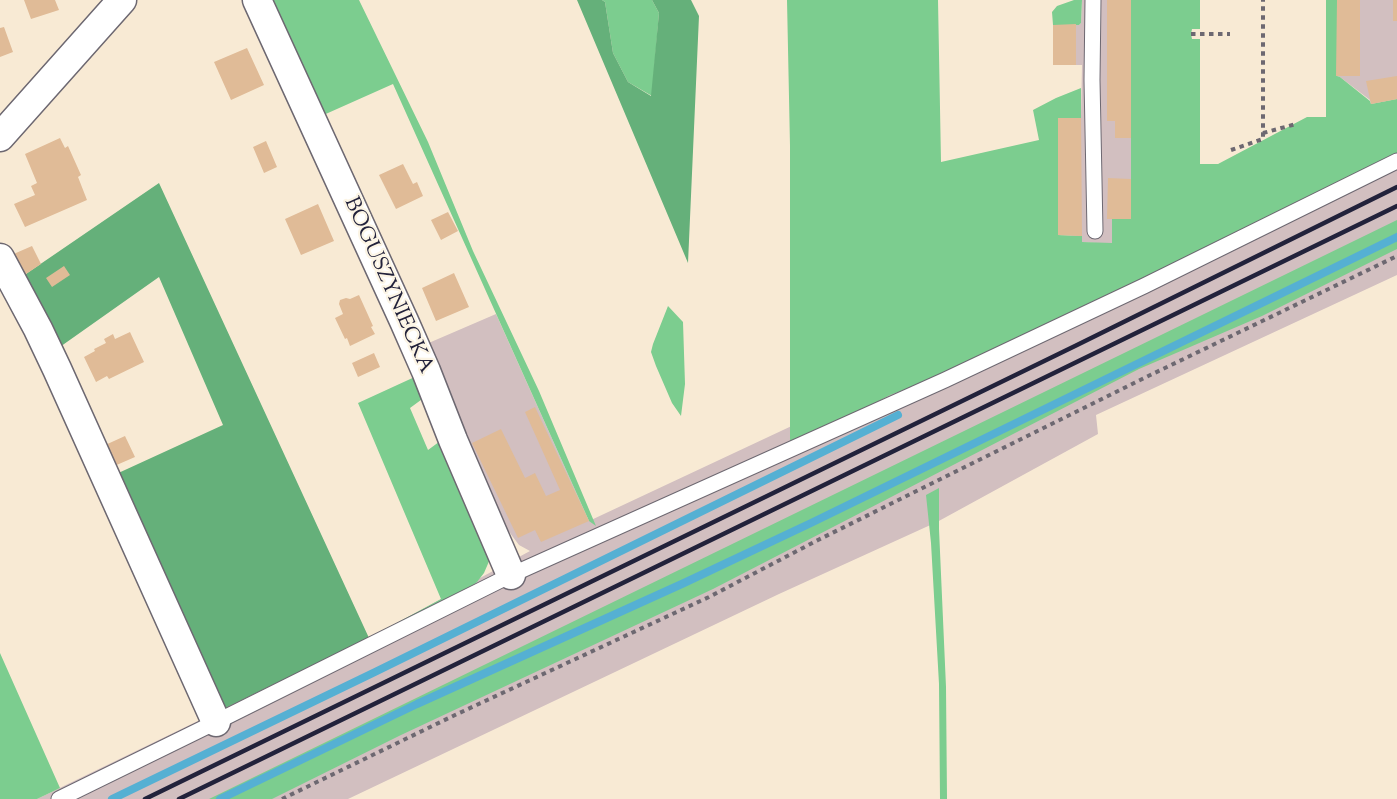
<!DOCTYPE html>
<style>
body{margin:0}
canvas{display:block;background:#f8ead4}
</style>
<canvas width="1397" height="799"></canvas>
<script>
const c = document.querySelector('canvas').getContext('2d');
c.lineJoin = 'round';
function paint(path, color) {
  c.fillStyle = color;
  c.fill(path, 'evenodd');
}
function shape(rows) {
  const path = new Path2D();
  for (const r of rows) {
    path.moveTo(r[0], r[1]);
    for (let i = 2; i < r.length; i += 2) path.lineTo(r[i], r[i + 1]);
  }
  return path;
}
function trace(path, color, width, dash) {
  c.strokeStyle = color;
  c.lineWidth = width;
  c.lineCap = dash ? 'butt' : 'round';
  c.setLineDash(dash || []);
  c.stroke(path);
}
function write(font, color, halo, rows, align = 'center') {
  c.font = font + ' "Sorts Mill Goudy",serif';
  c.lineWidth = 4.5;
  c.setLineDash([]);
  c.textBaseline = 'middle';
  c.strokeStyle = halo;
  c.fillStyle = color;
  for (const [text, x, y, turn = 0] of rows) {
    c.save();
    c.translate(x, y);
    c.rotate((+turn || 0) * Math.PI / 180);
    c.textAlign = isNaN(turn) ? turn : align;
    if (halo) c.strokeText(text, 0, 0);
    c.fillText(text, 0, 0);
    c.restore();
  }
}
const industrial = shape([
 [1082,0,1131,0,1131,219,1112,244,1081,242,1081,236,1058,235,1058,118,1081,117,1082,65,1053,65,1053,25,1079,25,1081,23],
 [1337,0,1397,0,1397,99,1371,104,1370,100,1340,77,1336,76],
 [1397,139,1397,275,1096,415,1098,434,937,522,779,594,348,799,37,799,369,638,530,551,519,545,495,513,424,345,496,314,589,521,862,393]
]);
const green = shape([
 [265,0,359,0,428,142,473,251,539,391,596,526,589,521,393,84,319,117],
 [602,0,652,0,659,13,652,96,628,82,613,53,605,2],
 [787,0,938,0,941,162,1039,140,1033,110,1056,98,1081,88,1081,118,1058,118,1058,235,1082,236,1082,242,1112,243,1112,219,1131,218,1131,0,1200,0,1200,29,1192,29,1191,34,1192,39,1200,39,1200,164,1218,164,1307,117,1326,117,1326,0,1337,0,1337,76,1340,77,1370,101,1371,104,1397,99,1397,154,1147,278,943,375,890,395,860,411,790,443,790,146],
 [1074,0,1082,0,1081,23,1079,25,1053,25,1052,12,1057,6],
 [1397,220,1397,249,1262,316,1139,369,713,589,401,735,272,799,209,799],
 [668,306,683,322,685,384,681,416,672,403,656,366,651,352,653,344],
 [419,375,425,397,410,408,428,450,443,439,490,559,484,573,477,582,461,595,297,676,221,710,369,638,441,599,358,403],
 [939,488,939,529,946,687,947,799,940,799,939,684,931,543,926,495],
 [0,653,60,788,37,799,0,799]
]);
const forest = shape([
 [577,0,602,0,605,2,613,53,628,82,651,96,659,13,652,0,691,0,699,16,688,263],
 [159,183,369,638,221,710,114,475,223,425,159,277,57,349,20,278]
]);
const stream = shape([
 [112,799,375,672,898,415],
 [220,799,417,704,684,583,811,523,1397,237]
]);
const building = shape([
 [24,0,55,0,59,10,31,19],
 [1107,0,1131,0,1131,138,1115,138,1115,121,1107,121],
 [1337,0,1360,0,1360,76,1336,76],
 [1393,0,1397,0,1397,21,1393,21],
 [1076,24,1076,65,1053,65,1053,25],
 [4,27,13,52,0,57,0,28],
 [247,48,264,85,231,100,214,62],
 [1397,76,1397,99,1371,104,1366,81],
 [1058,118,1081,118,1082,236,1058,235],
 [60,138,65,148,68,146,81,175,78,177,87,200,25,227,14,204,35,195,31,186,37,183,25,154],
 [266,141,277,167,264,173,253,147],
 [403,164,413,184,417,182,423,196,396,209,379,175],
 [1108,178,1131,179,1131,219,1107,219],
 [318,204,334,241,301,255,285,219],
 [448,212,458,231,441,240,431,220],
 [32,246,41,264,20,278,9,256],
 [64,266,70,275,52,287,46,278],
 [454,273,469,307,436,321,422,288],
 [359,295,373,326,371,327,375,334,350,346,347,338,345,339,335,318,343,314,339,304,340,300,346,298,350,299],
 [130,332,144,362,109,379,107,376,96,382,84,357,95,351,94,349,106,343,104,339,113,334,115,339],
 [374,353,380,367,358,377,352,363],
 [535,407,589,521,541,542,535,530,518,538,472,443,501,429,525,478,535,473,546,496,560,490,525,412],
 [125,436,135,457,112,467,103,446]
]);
const path = shape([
 [1191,34,1230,34],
 [1263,133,1296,124],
 [1231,150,1263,139,1263,0],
 [282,799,455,715,709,597,818,540,1138,381,1397,256]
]);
const lane = shape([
 [1093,0,1092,80,1095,231],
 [59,799,216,722,511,575,945,380,1144,286,1397,161]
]);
const street = shape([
 [257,0,404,321,426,371,453,440,511,575],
 [0,137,122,0],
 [0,258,38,329,57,369,216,722]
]);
const rail = shape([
 [145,799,1075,346,1397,187],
 [179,799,1397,206]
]);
const streetNames = [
 ["BOGUSZYNIECKA",387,286,66]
];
paint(industrial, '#d2bfc0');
paint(green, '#7ccd8f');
paint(forest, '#65b07a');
trace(stream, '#55b0d3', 8);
paint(building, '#e0bb97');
trace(lane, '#6d6871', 17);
trace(street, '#6d6871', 31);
trace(path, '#6d6871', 4, [4.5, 4.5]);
trace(lane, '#fff', 15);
trace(street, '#fff', 28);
trace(rail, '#22223b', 4.5);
write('21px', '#22223b', '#fcf5e5', streetNames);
</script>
